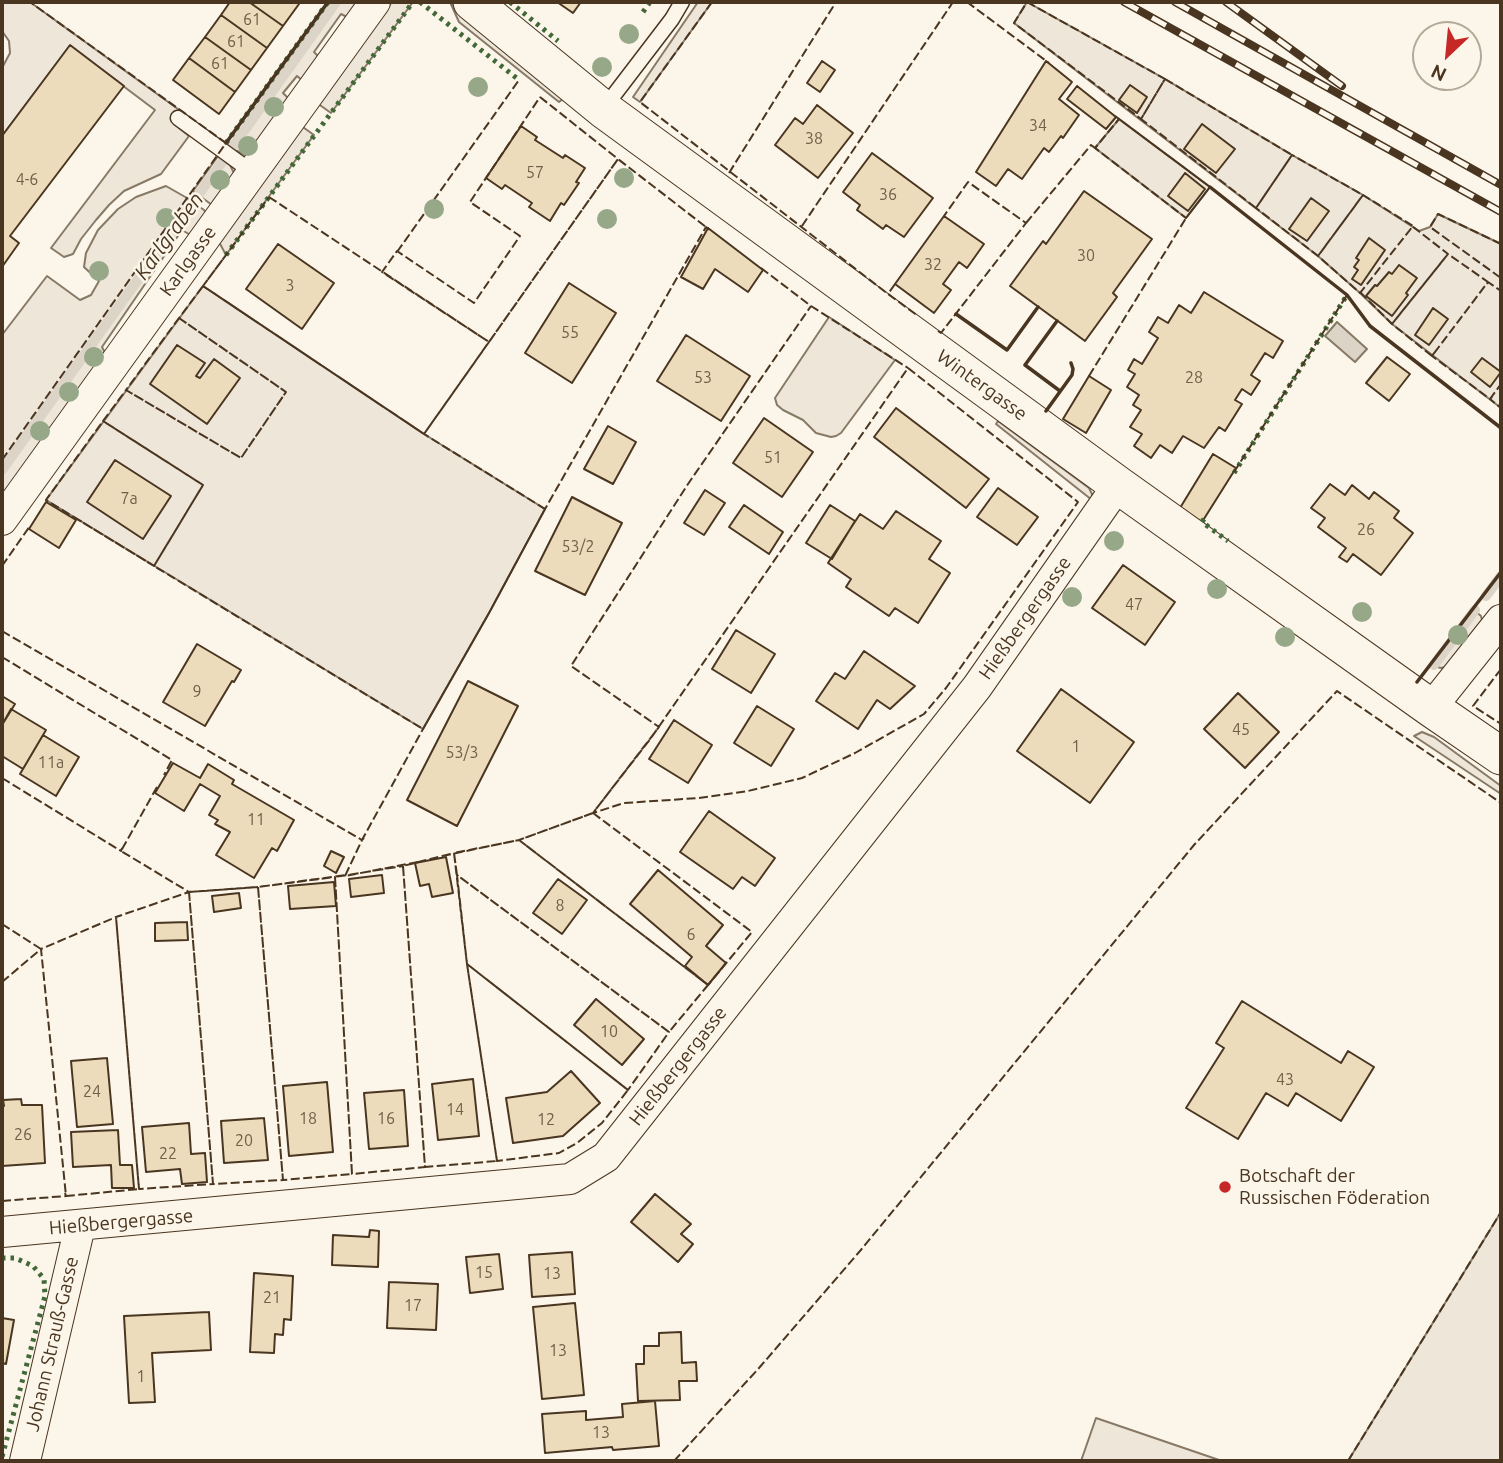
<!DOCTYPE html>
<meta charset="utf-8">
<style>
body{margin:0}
#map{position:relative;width:1503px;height:1463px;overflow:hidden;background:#fbf6e9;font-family:Ubuntu,sans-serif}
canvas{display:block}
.frame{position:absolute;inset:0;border:4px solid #4a3520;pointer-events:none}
.north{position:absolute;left:1412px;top:21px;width:70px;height:70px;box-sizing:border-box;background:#fbf6e9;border:2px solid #b4a999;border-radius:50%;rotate:206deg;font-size:19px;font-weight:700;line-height:28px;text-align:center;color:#4a3520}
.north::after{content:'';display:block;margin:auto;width:24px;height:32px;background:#c62828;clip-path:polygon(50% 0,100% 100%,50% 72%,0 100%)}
</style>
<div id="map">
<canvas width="1503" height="1463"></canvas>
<div class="frame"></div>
<div class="north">N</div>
</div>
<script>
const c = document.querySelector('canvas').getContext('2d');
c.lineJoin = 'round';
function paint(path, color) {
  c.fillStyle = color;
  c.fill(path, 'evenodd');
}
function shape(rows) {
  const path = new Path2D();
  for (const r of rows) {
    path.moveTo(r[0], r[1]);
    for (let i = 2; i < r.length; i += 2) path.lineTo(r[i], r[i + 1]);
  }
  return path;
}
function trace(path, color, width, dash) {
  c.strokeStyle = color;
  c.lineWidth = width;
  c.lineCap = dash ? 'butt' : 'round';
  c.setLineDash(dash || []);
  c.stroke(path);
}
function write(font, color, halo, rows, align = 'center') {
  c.font = font + ' Ubuntu,sans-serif';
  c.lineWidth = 5;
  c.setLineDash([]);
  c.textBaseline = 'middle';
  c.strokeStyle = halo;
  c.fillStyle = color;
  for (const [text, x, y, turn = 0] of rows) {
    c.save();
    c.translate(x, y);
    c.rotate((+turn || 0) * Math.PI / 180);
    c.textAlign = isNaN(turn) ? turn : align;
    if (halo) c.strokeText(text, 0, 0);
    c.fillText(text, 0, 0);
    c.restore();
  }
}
const green = shape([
 [2,2,30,2,182,112,174,124,189,136,161,174,124,191,109,205,96,220,81,239,73,254,64,257,51,248,155,110,70,46,2,136,2,68,10,53,9,41,2,31,2,2],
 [328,2,361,2,349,18,341,14,314,52,320,58,303,81,297,76,283,93,289,99,247,156,225,145,328,2],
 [392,2,413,2,331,113,317,103,392,2],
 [698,2,712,2,640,102,633,97,698,2],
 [1027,2,1165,79,1292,155,1363,195,1419,231,1430,227,1438,214,1501,244,1501,408,1392,324,1360,293,1318,256,1014,23,1027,2],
 [1119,119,1210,187,1186,218,1095,148,1119,119],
 [300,125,314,135,226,255,219,242,300,125],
 [218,156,230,165,236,177,212,205,193,191,218,156],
 [166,186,187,198,204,210,207,215,192,236,182,230,102,347,106,355,2,501,2,335,47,276,80,300,91,295,99,281,84,267,86,253,98,230,118,209,136,197,166,186],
 [203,286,424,434,545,509,489,613,423,729,46,500,203,286],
 [829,317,895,360,841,433,836,436,831,437,816,433,803,420,783,410,777,405,775,398,829,317],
 [998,421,1089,488,1092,494,1092,500,996,424,998,421],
 [1473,609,1481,616,1482,620,1445,667,1441,668,1437,667,1432,663,1473,609],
 [1422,732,1434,737,1501,786,1501,794,1414,736,1422,732],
 [1501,1212,1501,1461,1348,1461,1501,1212],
 [1096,1418,1222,1461,1081,1461,1096,1418]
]);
const parking = shape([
 [450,2,565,94,564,98,559,102,459,22,450,2]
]);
const water = shape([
 [1337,322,1367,349,1355,362,1325,336,1337,322]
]);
const stream = shape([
 [2,470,336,2],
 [1486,596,1501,576],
 [1434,665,1475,610]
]);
const building = shape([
 [230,2,249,2,283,26,267,48,221,15,230,2],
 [249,2,296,2,299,4,283,26,249,2],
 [557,2,581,2,573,13,557,2],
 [221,15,267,48,251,70,205,37,221,15],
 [205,37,251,70,235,92,189,58,205,37],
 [70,45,124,86,10,236,19,243,2,267,2,136,70,45],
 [189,58,235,92,219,114,173,80,189,58],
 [822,61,835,70,820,92,807,83,822,61],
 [1046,61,1072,82,1059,99,1079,115,1063,138,1061,136,1049,152,1044,148,1022,179,1008,169,996,186,976,172,1046,61],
 [1130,85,1147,97,1137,113,1119,100,1130,85],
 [1077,86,1116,117,1106,129,1067,99,1077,86],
 [817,105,853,133,818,178,775,145,795,118,803,124,817,105],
 [1202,124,1235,149,1216,173,1184,149,1202,124],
 [521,126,537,137,535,140,563,158,565,155,585,168,576,182,579,183,564,205,561,203,550,221,529,207,532,203,505,185,502,189,486,178,521,126],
 [872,153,933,198,904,237,886,225,883,229,857,210,860,205,843,192,872,153],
 [1185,173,1205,189,1188,211,1168,196,1185,173],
 [1084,191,1152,239,1113,293,1117,297,1085,341,1010,286,1043,241,1046,244,1084,191],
 [1311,198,1329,211,1307,241,1289,229,1311,198],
 [944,216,984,244,967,268,959,262,943,284,951,290,934,313,895,284,944,216],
 [708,228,763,270,748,292,715,269,703,289,681,277,708,228],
 [1369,238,1385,250,1361,285,1352,279,1358,270,1354,267,1359,260,1356,258,1369,238],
 [278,244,334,283,302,329,246,289,278,244],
 [1399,265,1417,278,1406,293,1408,295,1392,316,1366,296,1375,285,1377,286,1389,272,1392,274,1399,265],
 [569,283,616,313,572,383,525,353,569,283],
 [1204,292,1283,341,1273,358,1265,353,1251,375,1260,381,1251,395,1242,389,1235,400,1242,404,1225,431,1219,427,1204,448,1183,436,1172,453,1160,445,1151,458,1134,446,1142,434,1130,427,1141,410,1133,405,1139,395,1127,387,1135,374,1128,370,1134,359,1142,364,1158,338,1149,332,1158,317,1168,323,1179,305,1191,313,1204,292],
 [1433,308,1448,319,1429,345,1415,335,1433,308],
 [686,335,750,376,721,421,657,381,686,335],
 [177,345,205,363,196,376,200,378,214,359,240,378,207,424,150,384,177,345],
 [1387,357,1410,374,1389,401,1366,383,1387,357],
 [1482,358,1501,372,1490,387,1471,372,1482,358],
 [1089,376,1111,390,1086,433,1063,419,1089,376],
 [896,408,989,479,966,508,874,437,896,408],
 [764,418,813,452,782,497,733,463,764,418],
 [608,426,636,442,613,484,584,469,608,426],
 [1213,454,1236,468,1202,522,1180,508,1213,454],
 [115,460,171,496,143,539,87,502,115,460],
 [1330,484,1345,495,1352,485,1369,499,1374,492,1399,511,1394,518,1413,533,1381,575,1353,554,1347,562,1339,557,1346,548,1318,527,1325,518,1311,508,1330,484],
 [998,488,1038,517,1017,545,977,517,998,488],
 [705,490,725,503,704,535,684,523,705,490],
 [572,497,622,523,585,595,535,571,572,497],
 [46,502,76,520,59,548,29,529,46,502],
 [744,505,783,532,769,554,729,527,744,505],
 [830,505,855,521,832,559,806,543,830,505],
 [896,511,941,541,929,559,950,573,918,623,895,608,889,616,846,587,851,579,828,563,860,514,883,529,896,511],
 [1123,565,1175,602,1145,645,1092,608,1123,565],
 [736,630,775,654,751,693,712,669,736,630],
 [197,644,241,670,234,682,232,681,205,726,163,702,197,644],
 [864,651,915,686,890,709,877,700,858,729,816,701,835,673,845,679,864,651],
 [468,681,518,706,457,826,407,800,468,681],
 [1061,689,1134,742,1090,803,1017,751,1061,689],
 [1238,693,1279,732,1245,768,1204,729,1238,693],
 [2,696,15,704,2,725,2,696],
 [757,706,794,729,771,766,734,743,757,706],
 [11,709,46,730,23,769,2,756,2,725,11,709],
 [674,720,712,745,688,783,649,759,674,720],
 [43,735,79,757,56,796,20,774,43,735],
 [173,763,200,778,208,764,234,780,232,784,294,820,277,851,272,848,254,878,216,855,230,832,215,824,218,820,209,815,220,796,200,784,184,811,155,793,173,763],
 [709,811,775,858,755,886,742,877,733,889,680,852,709,811],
 [331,851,344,857,336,873,324,866,331,851],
 [446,857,453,893,432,897,429,884,420,886,415,863,446,857],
 [658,870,723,925,706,946,726,963,708,985,685,966,692,957,630,904,658,870],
 [382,875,384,893,351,897,349,879,382,875],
 [558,879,587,900,562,934,533,913,558,879],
 [334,882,336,906,290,909,288,886,334,882],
 [239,893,241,908,214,912,212,896,239,893],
 [187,922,188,940,155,941,155,923,187,922],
 [596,999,644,1039,622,1065,574,1025,596,999],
 [1242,1001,1341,1063,1348,1051,1374,1067,1341,1121,1296,1093,1288,1106,1266,1093,1238,1139,1186,1108,1224,1048,1216,1043,1242,1001],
 [107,1058,113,1124,77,1127,71,1061,107,1058],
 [571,1071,600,1103,563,1136,513,1143,506,1098,547,1092,571,1071],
 [473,1079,479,1136,438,1140,432,1084,473,1079],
 [327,1082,333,1152,289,1156,283,1086,327,1082],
 [404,1090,408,1146,369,1149,364,1093,404,1090],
 [21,1099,22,1105,42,1105,45,1163,2,1166,2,1106,4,1106,3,1100,21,1099],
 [264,1118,268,1160,224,1163,221,1121,264,1118],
 [189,1123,191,1154,205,1153,207,1182,182,1184,180,1169,146,1172,142,1127,189,1123],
 [118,1130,120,1165,132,1165,134,1188,112,1188,111,1165,73,1167,71,1132,118,1130],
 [655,1194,691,1224,681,1234,693,1244,678,1262,631,1222,655,1194],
 [370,1230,379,1231,378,1267,332,1265,333,1235,369,1237,370,1230],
 [572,1252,575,1294,532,1297,529,1255,572,1252],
 [499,1254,503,1289,470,1293,466,1257,499,1254],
 [254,1273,293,1276,291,1320,284,1319,283,1335,275,1334,274,1353,250,1352,254,1273],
 [389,1282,438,1284,436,1330,387,1328,389,1282],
 [575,1303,584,1395,542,1399,533,1307,575,1303],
 [209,1312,211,1350,152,1353,155,1402,129,1403,124,1316,209,1312],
 [2,1318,14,1320,6,1364,2,1363,2,1318],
 [681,1332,682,1363,696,1362,697,1381,679,1381,680,1400,638,1401,636,1364,644,1364,644,1346,659,1346,659,1333,681,1332],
 [655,1401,659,1446,613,1450,612,1447,545,1453,542,1414,586,1411,586,1420,623,1417,622,1404,655,1401]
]);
const service = shape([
 [604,108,672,19,682,2],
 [178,118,252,172]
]);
const minor = shape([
 [2,520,375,2],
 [1431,708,1501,620],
 [2,1232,570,1179,606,1157,977,687,1118,485],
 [25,1461,80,1226]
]);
const tertiary = shape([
 [472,2,603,109,1118,485,1431,708,1501,756]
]);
const rail = shape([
 [1124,2,1501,212],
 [1175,2,1501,185],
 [1226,2,1342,86]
]);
const hedge = shape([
 [420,2,519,80],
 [510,2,558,41],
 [643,12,650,2],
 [226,143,328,2],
 [226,255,413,2],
 [1234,473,1347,295],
 [1204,519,1202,522,1228,541],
 [2,1258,15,1258,33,1266,44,1279,45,1296,2,1457]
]);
const fence = shape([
 [712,2,640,102,888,294],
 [967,2,1049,63],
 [1027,2,1165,79,1141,119,1014,23,1027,2],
 [1165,79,1292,155,1256,208,1141,119,1165,79],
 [540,97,618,159,489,342,382,272,397,251,474,303,520,236,470,202,540,97],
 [1119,119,1210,187,1186,218,1095,148,1119,119],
 [729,173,836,2],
 [269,197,489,342,424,434,203,286,269,197],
 [1026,223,1091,145,1095,148,1097,146],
 [802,226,953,2],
 [1501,244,1438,214,1430,227,1501,278],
 [397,252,519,80],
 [1318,256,1363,195,1413,226,1360,293,1318,256,1256,208,1292,155,1363,195,1318,256],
 [761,268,811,306,908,368],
 [895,284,888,294,918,316],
 [1487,284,1488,282,1501,291],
 [203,286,424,434,545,509,489,613,423,729,154,566,203,485,103,421,126,390,241,458,286,392,179,318,203,286],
 [204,287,203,286,226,255],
 [1360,292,1392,324,1432,356,1488,282,1448,254,1392,324],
 [179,318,286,392,241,458,126,390,179,318],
 [1392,324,1448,254,1412,226],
 [938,331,941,333,1026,223,968,182,944,216],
 [1434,353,1432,356,1490,399,1501,384],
 [908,368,1078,502,946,688,924,714,855,753,802,778,748,791,699,798,624,803,593,813,651,738,908,368],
 [1089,376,1186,218,1210,187,1115,116],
 [1492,397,1490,399,1501,408],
 [103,421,203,485,154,566,46,500,103,421],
 [424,434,618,159,706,227],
 [2,460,226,143,30,2],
 [1234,472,1347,295],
 [74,517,154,566],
 [2,566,30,526],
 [2,631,362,840,364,838],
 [2,657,172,760,164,775],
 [1501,669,1473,706,1501,724],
 [2,778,121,851,122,848],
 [157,787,121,851,189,892,258,887,346,875],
 [593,813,752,932,708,985,519,840,593,813],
 [519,840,708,985,669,1032,457,875,454,853,519,840],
 [454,853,467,964,497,1161,425,1167,403,866,454,853],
 [442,856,519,840,593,813,659,727,571,666,688,484,811,306],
 [418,862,345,876,362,840,423,729,489,613,545,509,706,227,710,230],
 [403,866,425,1167,352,1174,335,877,403,866],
 [335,877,352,1174,283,1180,258,887,335,877],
 [258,887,283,1180,213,1184,189,892,258,887],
 [189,892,213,1184,139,1189,116,917,189,892],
 [116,917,139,1189,66,1196,41,949,116,917],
 [2,924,41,949,44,948],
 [467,964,628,1090,669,1032,457,875,467,964,497,1161,559,1153,577,1143,602,1123,628,1090,467,964],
 [2,982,41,949],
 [2,1201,66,1196,65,1193],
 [674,1461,759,1368,860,1251,1194,845,1337,691,1501,803],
 [1348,1461,1501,1212]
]);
const wall = shape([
 [226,143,328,2],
 [1210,187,1347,295,1370,326,1501,428],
 [956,314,1007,350,1038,307],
 [1057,321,1025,365,1060,391],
 [1046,411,1072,375,1073,369,1071,363],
 [1417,682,1501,572]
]);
const trees = [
 [629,34],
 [602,67],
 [478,87],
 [274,107],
 [248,146],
 [624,178],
 [220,180],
 [434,209],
 [166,218],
 [607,219],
 [99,271],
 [94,357],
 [69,392],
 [40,431],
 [1114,541],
 [1217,589],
 [1072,597],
 [1362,612],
 [1458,635],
 [1285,637]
];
const markers = [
 [1225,1187,7,"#c62828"]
];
const numberNames = [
 ["61",252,20],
 ["61",236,42],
 ["61",220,64],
 ["34",1038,126],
 ["38",814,139],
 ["57",535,173],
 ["4-6",27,180],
 ["36",888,195],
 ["30",1086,256],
 ["32",933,265],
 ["3",290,286],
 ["55",570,333],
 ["53",703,378],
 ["28",1194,378],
 ["51",773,458],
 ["7a",129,499],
 ["26",1366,530],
 ["53/2",578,547],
 ["47",1134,605],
 ["9",197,692],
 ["45",1241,730],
 ["1",1076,747],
 ["53/3",462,753],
 ["11a",51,763],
 ["11",256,820],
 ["8",560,906],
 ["6",691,935],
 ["10",609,1032],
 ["43",1285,1080],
 ["24",92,1092],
 ["14",455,1110],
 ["18",308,1119],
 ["16",386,1119],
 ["12",546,1120],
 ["26",23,1135],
 ["20",244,1141],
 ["22",168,1154],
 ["15",484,1273],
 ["13",552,1274],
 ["21",272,1298],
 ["17",413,1306],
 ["13",558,1351],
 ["1",141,1377],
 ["13",601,1433]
];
const streetNames = [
 ["Karlgasse",188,261,-54],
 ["Wintergasse",982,385,36],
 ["Hießbergergasse",1025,618,-55],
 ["Hießbergergasse",678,1066,-52],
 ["Hießbergergasse",121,1222,-5],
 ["Johann Strauß-Gasse",52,1344,-77]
];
const poiNames = [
 ["Botschaft der",1239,1176],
 ["Russischen Föderation",1239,1198]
];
const waterNames = [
 ["Karlgraben",169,236,-54]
];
paint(green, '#ede6d9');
trace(green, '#887966', 2);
paint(parking, '#ede7d9');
trace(parking, '#887966', 2);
paint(water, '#dcd4c6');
trace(water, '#887966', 2);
trace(stream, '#dcd4c6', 10);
paint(building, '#ecdcbc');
trace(building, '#4a3520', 2);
trace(service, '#4a3520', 17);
trace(minor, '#4a3520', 32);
trace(tertiary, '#4a3520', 39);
trace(service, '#fbf6e9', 14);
trace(minor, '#fbf6e9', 30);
trace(tertiary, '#fbf6e9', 37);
trace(rail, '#4a3520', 8);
trace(rail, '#fbf6e9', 5, [16]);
trace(hedge, '#436837', 5, [3.5, 5]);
trace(fence, '#4a3520', 2, [9, 3.5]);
trace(wall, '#4a3520', 3.5);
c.fillStyle = '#96a887';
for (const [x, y] of trees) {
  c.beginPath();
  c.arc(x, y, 10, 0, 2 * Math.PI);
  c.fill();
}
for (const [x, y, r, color] of markers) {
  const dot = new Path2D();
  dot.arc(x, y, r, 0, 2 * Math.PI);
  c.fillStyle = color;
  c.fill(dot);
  trace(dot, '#fbf6e9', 2.5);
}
write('16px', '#725f47', null, numberNames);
write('19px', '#4a3520', '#fbf6e9', streetNames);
write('19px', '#4a3520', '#fbf6e9', poiNames, 'left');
write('italic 21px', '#4a3520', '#fbf6e9', waterNames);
</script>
